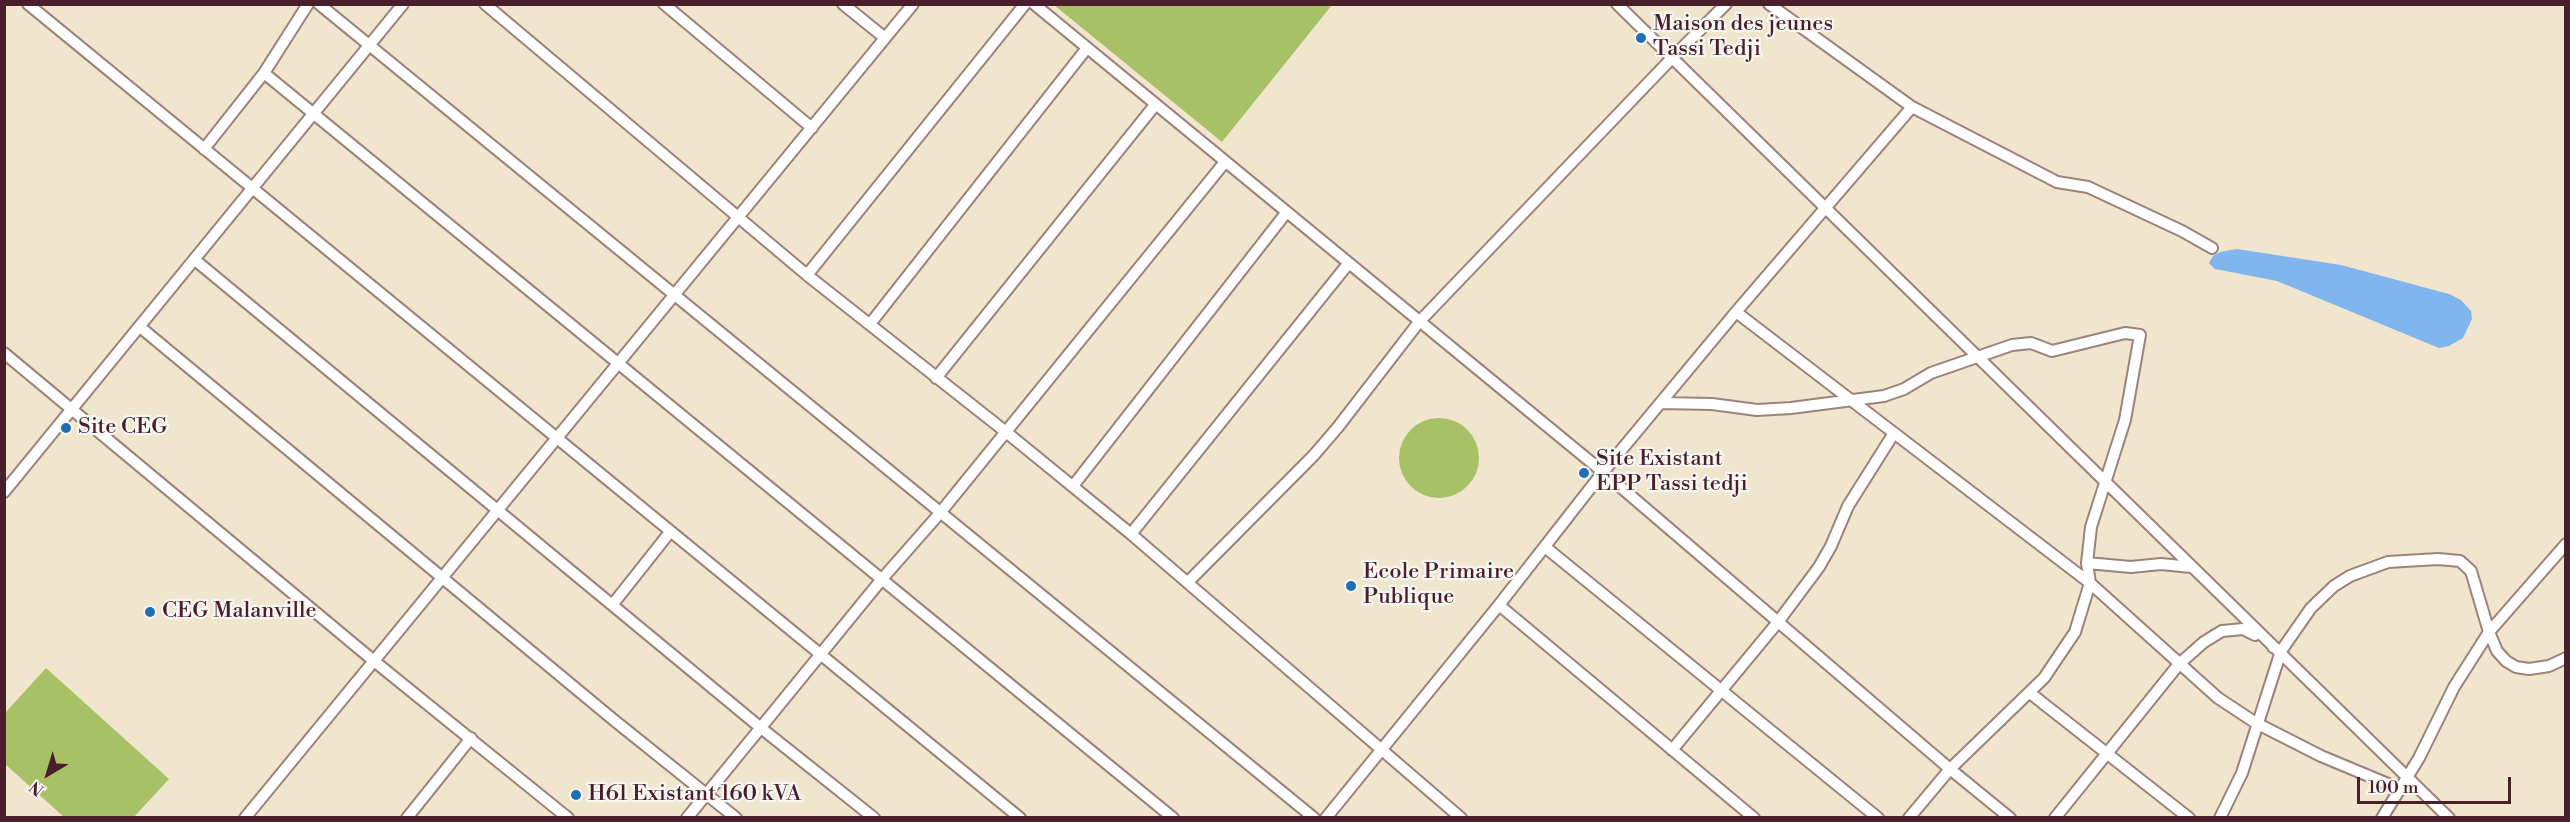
<!DOCTYPE html>
<style>
body{margin:0}
#map{position:relative;width:2570px;height:822px;overflow:hidden;background:#f0e5cd;font-family:"Libre Bodoni",serif}
canvas{display:block}
.frame{position:absolute;inset:0;border:6px solid #4a1f2b;pointer-events:none}
.north{position:absolute;left:18px;top:744px;width:60px;height:60px;-webkit-text-stroke:4px #f6f6f2;paint-order:stroke;rotate:218deg;font-size:16px;font-weight:700;line-height:24px;text-align:center;color:#4a1f2b}
.north::after{content:'';display:block;margin:auto;width:21px;height:27px;background:#4a1f2b;clip-path:polygon(50% 0,100% 100%,50% 72%,0 100%)}
.scale{position:absolute;left:2357px;top:777px;width:154px;height:27px;box-sizing:border-box;border:3px solid #4a1f2b;border-top:0;padding-left:8px;font-size:18px;line-height:21px;white-space:nowrap;color:#4a1f2b;-webkit-text-stroke:4px #f6f6f2;paint-order:stroke}
</style>
<div id="map">
<canvas width="2570" height="822"></canvas>
<div class="frame"></div>
<div class="north">N</div>
<div class="scale">100 m</div>
</div>
<script>
const c = document.querySelector('canvas').getContext('2d');
c.lineJoin = 'round';
function paint(path, color) {
  c.fillStyle = color;
  c.fill(path, 'evenodd');
}
function shape(rows) {
  const path = new Path2D();
  for (const r of rows) {
    if (r.length === 3) {
      path.moveTo(r[0] + r[2], r[1]);
      path.arc(r[0], r[1], r[2], 0, 2 * Math.PI);
      continue;
    }
    path.moveTo(r[0], r[1]);
    for (let i = 2; i < r.length; i += 2) path.lineTo(r[i], r[i + 1]);
  }
  return path;
}
function trace(path, color, width, dash) {
  c.strokeStyle = color;
  c.lineWidth = width;
  c.lineCap = dash ? 'butt' : 'round';
  c.setLineDash(dash || []);
  c.stroke(path);
}
function write(font, color, halo, rows, align = 'center') {
  c.font = font + ' "Libre Bodoni",serif';
  c.lineWidth = 4.5;
  c.setLineDash([]);
  c.textBaseline = 'middle';
  c.strokeStyle = halo;
  c.fillStyle = color;
  for (const [text, x, y, turn = 0] of rows) {
    c.save();
    c.translate(x, y);
    c.rotate((+turn || 0) * Math.PI / 180);
    c.textAlign = isNaN(turn) ? turn : align;
    if (halo) c.strokeText(text, 0, 0);
    c.fillText(text, 0, 0);
    c.restore();
  }
}
const green = shape([
 [1054,5,1332,5,1222,142],
 [1439,458,40],
 [46,668,169,779,134,817,64,817,5,764,5,713]
]);
const water = shape([
 [2237,249,2341,265,2449,294,2461,300,2471,311,2472,319,2463,338,2449,346,2439,348,2277,281,2215,269,2209,263,2213,256,2220,252]
]);
const minor = shape([
 [28,4,1020,818],
 [319,4,1314,818],
 [485,4,807,275,1006,432,1131,534,1461,818],
 [664,4,812,128],
 [843,4,885,38],
 [1034,4,1603,472,1950,769,2010,818],
 [1617,4,2449,818],
 [1769,4,1912,107,2057,182,2088,187,2182,231,2212,248],
 [264,73,1173,818],
 [204,149,264,73,308,4],
 [195,260,761,728,874,818],
 [807,275,1025,4],
 [1736,312,2090,583,2218,698,2256,723,2321,756,2400,789],
 [870,324,1087,48],
 [140,327,615,721,736,818],
 [4,353,374,661,568,818],
 [936,378,1155,105],
 [1661,403,1712,404,1757,410,1791,408,1884,396,1904,389,1931,373,2012,345,2031,343,2052,351,2125,333,2140,335,2125,420,2091,527,2087,563,2090,583,2075,632,2044,678,1950,769,1909,818],
 [1073,486,1286,213],
 [4,492,403,4],
 [1131,534,1348,264],
 [1545,547,1878,818],
 [2087,563,2131,567,2161,564,2191,567],
 [1188,582,1314,455,1338,427,1419,322,1672,58,1726,4],
 [613,604,670,532],
 [1499,605,1754,818],
 [2273,647,2281,651,2311,608,2334,586,2350,576,2388,562,2438,559,2460,561,2471,571,2489,632,2497,651,2506,661,2516,667,2529,669,2549,666,2566,658],
 [2030,693,2189,818],
 [1672,750,1778,622,1819,567,1831,546,1848,506,1894,433],
 [245,818,913,4],
 [407,818,471,738],
 [687,818,882,579,940,513,1225,162],
 [1326,818,1499,605,1603,472,1736,312,1912,107],
 [2055,818,2179,664,2204,642,2222,631,2243,629,2255,635],
 [2220,818,2242,773,2281,651],
 [2382,818,2419,758,2454,687,2489,632,2566,544]
]);
const markers = [
 [1641,38,6,"#1f6fb2"],
 [66,428,6,"#1f6fb2"],
 [1584,473,6,"#1f6fb2"],
 [1351,586,6,"#1f6fb2"],
 [150,612,6,"#1f6fb2"],
 [576,795,6,"#1f6fb2"]
];
const poiNames = [
 ["Maison des jeunes",1653,25],
 ["Tassi Tedji",1653,50],
 ["Site CEG",78,428],
 ["Site Existant",1596,460],
 ["EPP Tassi tedji",1596,485],
 ["Ecole Primaire",1363,573],
 ["Publique",1363,598],
 ["CEG Malanville",162,612],
 ["H61 Existant 160 kVA",588,795]
];
paint(green, '#a9c166');
paint(water, '#80b5ee');
trace(minor, '#9d827c', 14);
trace(minor, '#fff', 10);
for (const [x, y, r, color] of markers) {
  const dot = new Path2D();
  dot.arc(x, y, r, 0, 2 * Math.PI);
  c.fillStyle = color;
  c.fill(dot);
  trace(dot, '#f6f6f2', 2);
}
write('22px', '#4a1f2b', '#f6f6f2', poiNames, 'left');
</script>
